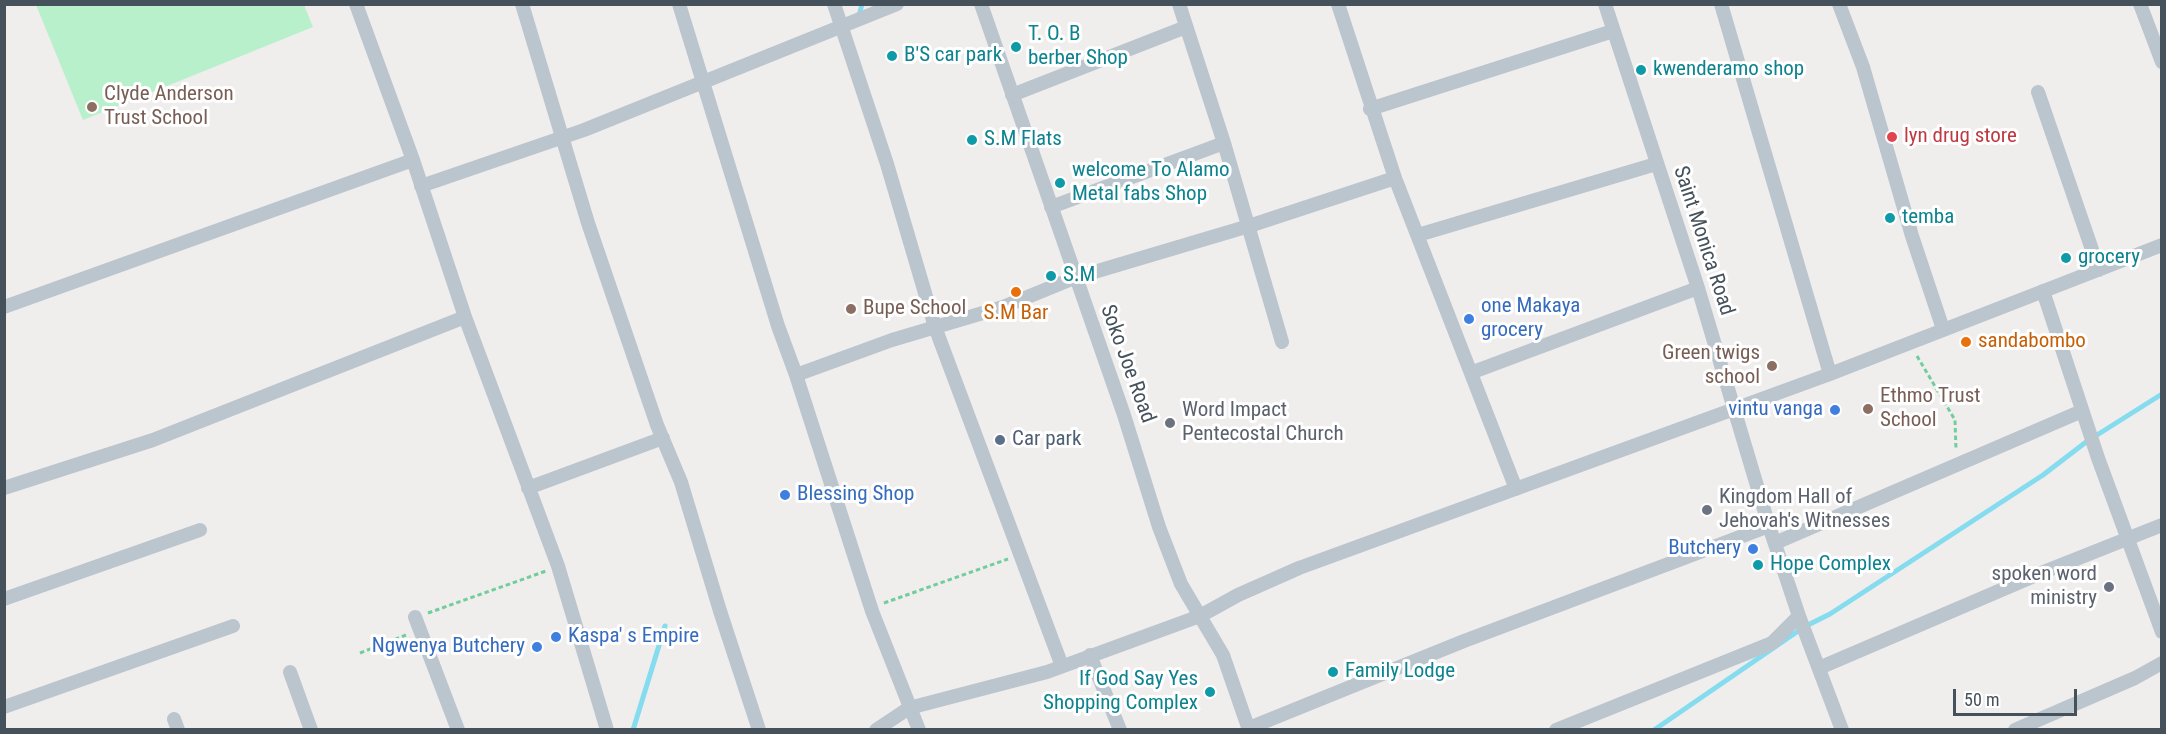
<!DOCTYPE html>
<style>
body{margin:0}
#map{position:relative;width:2166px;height:734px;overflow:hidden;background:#f0eded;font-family:"Roboto Condensed",sans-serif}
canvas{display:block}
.frame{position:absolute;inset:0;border:6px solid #45515b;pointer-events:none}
.scale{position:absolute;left:1953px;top:689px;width:124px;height:27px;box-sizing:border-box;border:3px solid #45515b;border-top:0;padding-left:8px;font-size:18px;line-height:21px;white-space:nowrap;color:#45515b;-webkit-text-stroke:4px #fff;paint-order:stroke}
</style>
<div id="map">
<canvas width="2166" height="734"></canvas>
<div class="frame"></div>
<div class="scale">50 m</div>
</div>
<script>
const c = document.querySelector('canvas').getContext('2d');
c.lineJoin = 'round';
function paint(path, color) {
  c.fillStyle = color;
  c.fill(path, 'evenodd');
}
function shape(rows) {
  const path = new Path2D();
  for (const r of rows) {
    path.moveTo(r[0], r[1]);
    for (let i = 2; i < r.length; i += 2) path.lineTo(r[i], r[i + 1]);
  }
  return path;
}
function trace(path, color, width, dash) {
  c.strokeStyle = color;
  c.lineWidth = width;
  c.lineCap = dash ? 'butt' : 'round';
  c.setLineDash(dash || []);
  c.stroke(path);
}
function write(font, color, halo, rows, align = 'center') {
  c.font = font + ' "Roboto Condensed",sans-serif';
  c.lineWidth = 6;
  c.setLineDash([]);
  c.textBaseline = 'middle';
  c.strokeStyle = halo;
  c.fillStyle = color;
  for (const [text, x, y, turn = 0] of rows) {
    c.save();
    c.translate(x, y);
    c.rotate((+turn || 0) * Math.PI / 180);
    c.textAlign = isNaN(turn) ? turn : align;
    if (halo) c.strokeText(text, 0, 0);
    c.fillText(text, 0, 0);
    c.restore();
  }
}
const green = shape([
 [36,5,304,5,313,27,83,120]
]);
const stream = shape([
 [860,12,862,4],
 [2097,435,2162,394],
 [633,730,665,626],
 [1654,730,1804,627,1830,614,2043,475,2090,439]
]);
const path = shape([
 [1917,356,1955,420,1956,450],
 [884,603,1008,559],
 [428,613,546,571],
 [360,653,406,635]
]);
const street = shape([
 [356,4,413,160,465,317,558,566,607,730],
 [522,4,588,223,657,425,681,482,720,611,759,730],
 [679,4,778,326,796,375],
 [834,4,887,164,935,327,1062,666],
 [981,4,1124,415,1159,527,1181,584,1223,655,1249,730],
 [1338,4,1395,178,1516,489],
 [1605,4,1698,288,1769,526,1799,616,1842,730],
 [1721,4,1830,374],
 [1839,4,1863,67,1912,236,1943,329],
 [2140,4,2162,62],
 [2038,92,2099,270],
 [1012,95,1186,27],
 [1370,109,1613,31],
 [1224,143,1282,342],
 [421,186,584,130,897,4],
 [1051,207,1224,143,1179,4],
 [1418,235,1656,164],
 [2043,291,2098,458,2162,632],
 [4,307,413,160],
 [1473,372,1698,288],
 [4,488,153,440,465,317],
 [528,488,663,438],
 [1775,543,2082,411],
 [4,599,200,530],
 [415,617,458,730],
 [1090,655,1120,730],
 [1819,668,2041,573,2162,525],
 [290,672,311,730],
 [4,707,233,626],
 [174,719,178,730],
 [1249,728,1464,641,1769,526],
 [876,730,909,708,1047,672,1200,616,1238,595,1299,568,1830,374,2162,245],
 [919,730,872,611,796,375,892,340,1003,307,1074,278,1249,226,1395,178],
 [1556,730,1772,643,1799,616],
 [2015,730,2135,678,2162,663]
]);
const markers = [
 [1016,47,6,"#0f9aa8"],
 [892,56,6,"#0f9aa8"],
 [1641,70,6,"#0f9aa8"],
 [92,107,6,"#8d6e63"],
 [1892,137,6,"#e0444e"],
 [972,140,6,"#0f9aa8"],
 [1060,183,6,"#0f9aa8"],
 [1890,218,6,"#0f9aa8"],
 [2066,258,6,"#0f9aa8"],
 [1051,276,6,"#0f9aa8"],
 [1016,292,6,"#e8710a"],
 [851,309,6,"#8d6e63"],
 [1469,319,6,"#3f7fe0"],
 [1966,342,6,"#e8710a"],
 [1772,366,6,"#8d6e63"],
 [1868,409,6,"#8d6e63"],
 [1835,410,6,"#3f7fe0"],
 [1170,423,6,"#6b7280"],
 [1000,440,6,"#5c6f8a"],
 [785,495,6,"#3f7fe0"],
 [1707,510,6,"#6b7280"],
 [1753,549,6,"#3f7fe0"],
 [1758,565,6,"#0f9aa8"],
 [2109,587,6,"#6b7280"],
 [556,637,6,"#3f7fe0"],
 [537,647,6,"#3f7fe0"],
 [1333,672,6,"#0f9aa8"],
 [1210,692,6,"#0f9aa8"]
];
const cultureNames = [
 ["T. O. B",1028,35],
 ["berber Shop",1028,59],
 ["B'S car park",904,56],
 ["kwenderamo shop",1653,70],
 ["S.M Flats",984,140],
 ["welcome To Alamo",1072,171],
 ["Metal fabs Shop",1072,195],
 ["temba",1902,218],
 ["grocery",2078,258],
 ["S.M",1063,276],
 ["Hope Complex",1770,565],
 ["Family Lodge",1345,672],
 ["If God Say Yes",1198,680,"right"],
 ["Shopping Complex",1198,704,"right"]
];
const educationNames = [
 ["Clyde Anderson",104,95],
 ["Trust School",104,119],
 ["Bupe School",863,309],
 ["Green twigs",1760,354,"right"],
 ["school",1760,378,"right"],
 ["Ethmo Trust",1880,397],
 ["School",1880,421]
];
const healthNames = [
 ["lyn drug store",1904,137]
];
const streetNames = [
 ["Saint Monica Road",1703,241,72],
 ["Soko Joe Road",1127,364,70]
];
const shopNames = [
 ["one Makaya",1481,307],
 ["grocery",1481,331],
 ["vintu vanga",1823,410,"right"],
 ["Blessing Shop",797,495],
 ["Butchery",1741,549,"right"],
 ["Kaspa' s Empire",568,637],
 ["Ngwenya Butchery",525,647,"right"]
];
const foodNames = [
 ["S.M Bar",1016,314],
 ["sandabombo",1978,342,"left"]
];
const worshipNames = [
 ["Word Impact",1182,411],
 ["Pentecostal Church",1182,435],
 ["Kingdom Hall of",1719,498],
 ["Jehovah's Witnesses",1719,522],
 ["spoken word",2097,575,"right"],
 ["ministry",2097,599,"right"]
];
const serviceNames = [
 ["Car park",1012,440]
];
paint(green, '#b9f0cc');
trace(stream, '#85dcee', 5);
trace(path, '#71ce9c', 3, [4.5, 3]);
trace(street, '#bbc5cd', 14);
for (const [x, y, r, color] of markers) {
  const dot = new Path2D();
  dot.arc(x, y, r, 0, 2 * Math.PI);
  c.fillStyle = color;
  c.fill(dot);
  trace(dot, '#fff', 2);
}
write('21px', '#0d838f', '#fff', cultureNames, 'left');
write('21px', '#785e54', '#fff', educationNames, 'left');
write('21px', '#be3a42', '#fff', healthNames, 'left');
write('21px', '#45515b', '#fff', streetNames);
write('21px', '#366cbe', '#fff', shopNames, 'left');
write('21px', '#c56008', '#fff', foodNames);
write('21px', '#5b616d', '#fff', worshipNames, 'left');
write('21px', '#4e5e75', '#fff', serviceNames, 'left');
</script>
